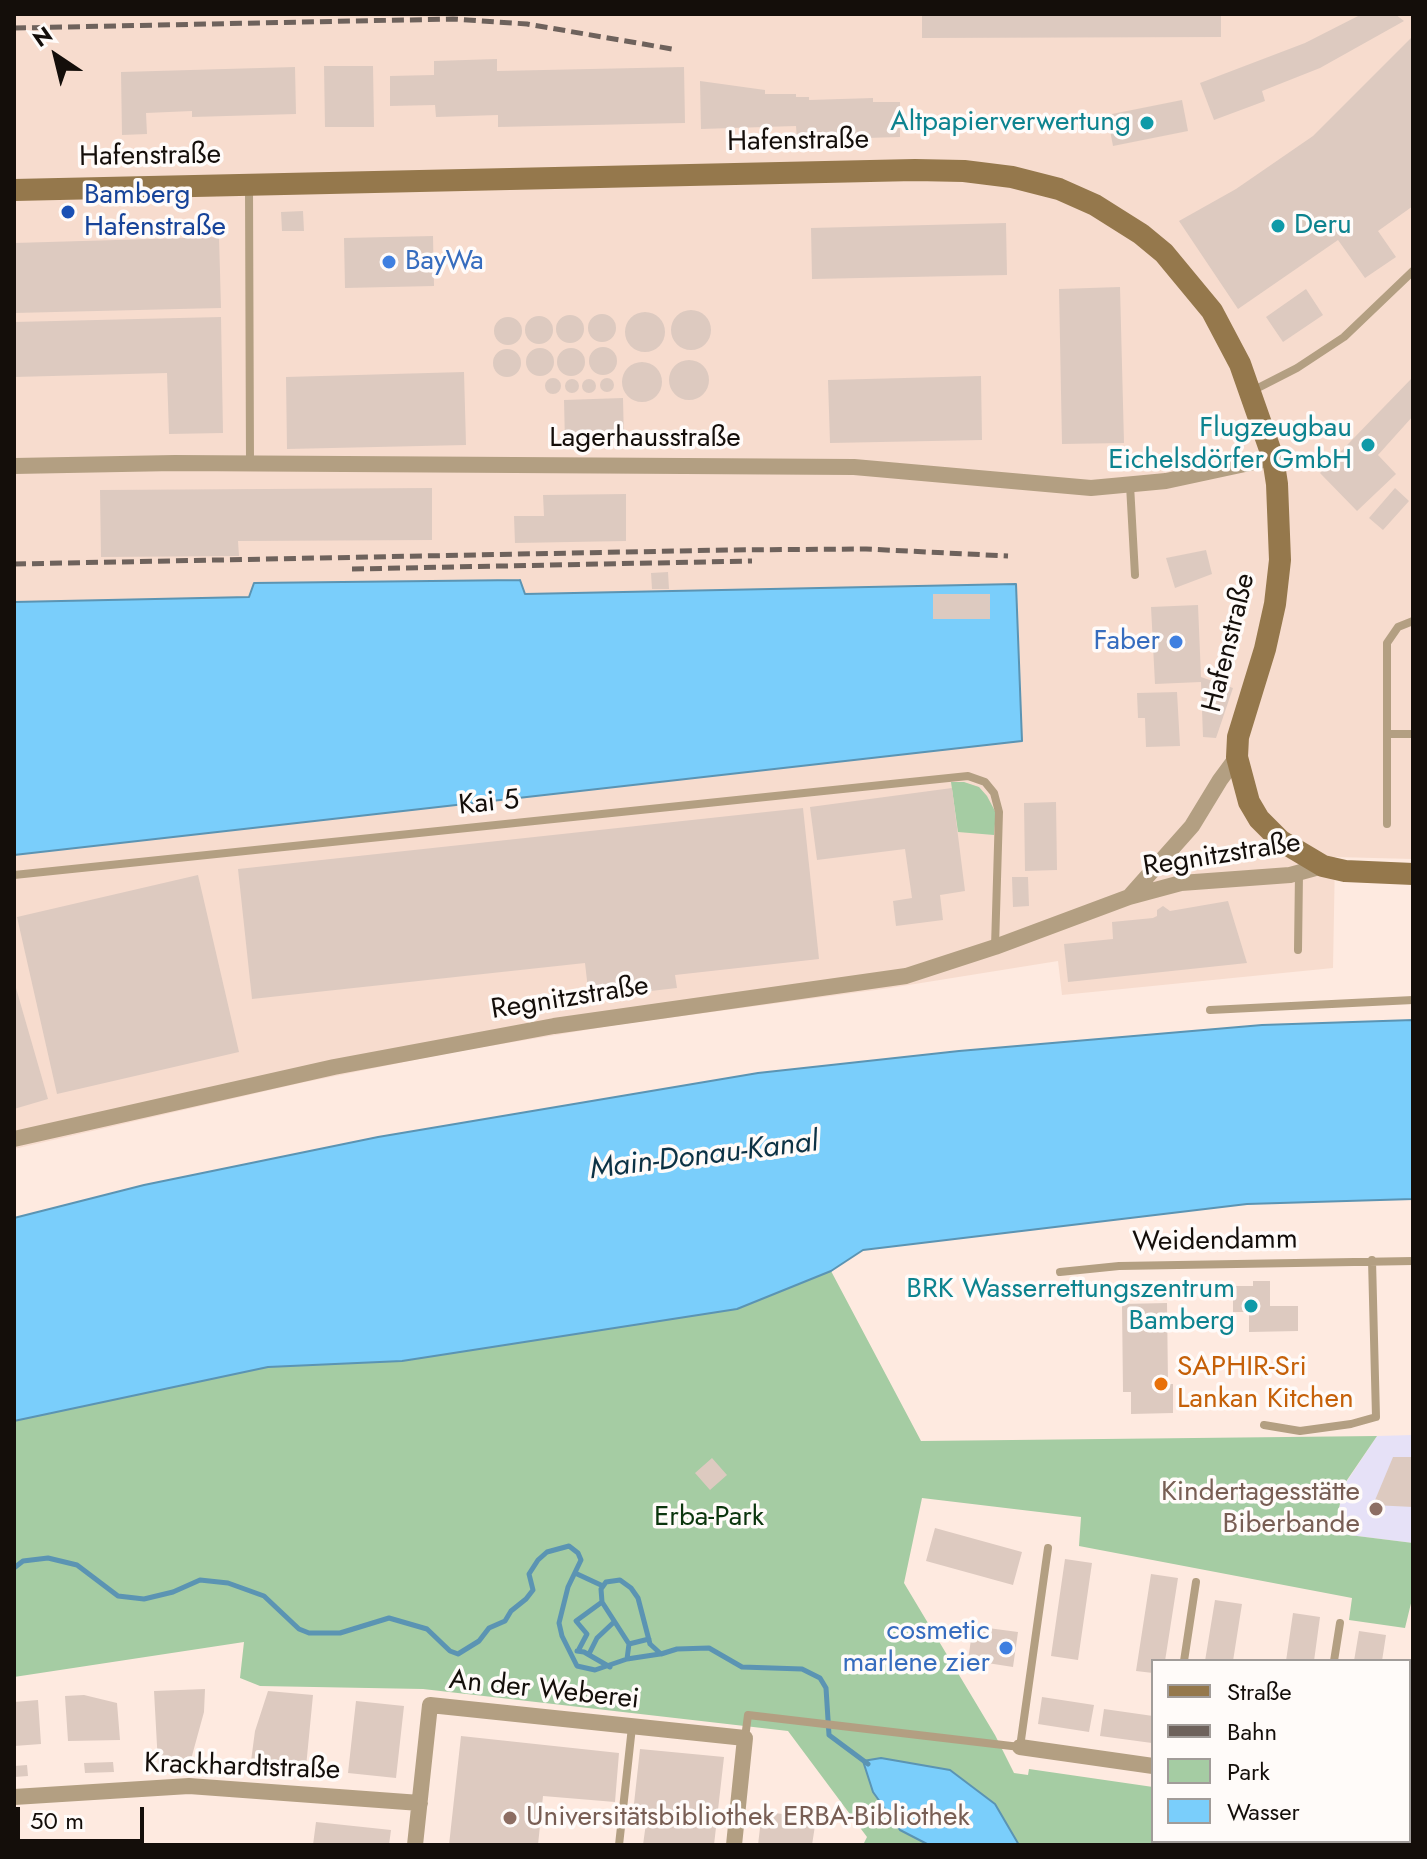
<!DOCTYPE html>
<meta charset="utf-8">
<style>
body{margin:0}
#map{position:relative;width:1427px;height:1859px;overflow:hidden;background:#feeae0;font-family:Jost,sans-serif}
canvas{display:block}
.frame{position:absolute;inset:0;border:16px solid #140e0a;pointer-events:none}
.legend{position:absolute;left:1151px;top:1659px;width:260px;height:184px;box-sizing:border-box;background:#fffbf9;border:2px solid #a19c99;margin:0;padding:10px 14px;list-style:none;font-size:24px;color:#140e0a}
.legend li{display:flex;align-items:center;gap:16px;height:40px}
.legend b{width:40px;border:2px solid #a19c99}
.north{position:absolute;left:16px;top:16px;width:80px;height:80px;-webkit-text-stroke:6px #fffbf9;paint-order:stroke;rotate:325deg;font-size:22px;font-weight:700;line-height:32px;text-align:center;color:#140e0a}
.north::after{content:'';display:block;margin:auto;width:28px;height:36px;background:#140e0a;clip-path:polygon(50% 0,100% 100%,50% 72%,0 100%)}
.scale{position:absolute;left:16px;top:1807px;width:128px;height:36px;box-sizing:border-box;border:4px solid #140e0a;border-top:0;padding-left:10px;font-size:24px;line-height:28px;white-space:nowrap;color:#140e0a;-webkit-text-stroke:6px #fffbf9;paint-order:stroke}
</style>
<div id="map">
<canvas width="1427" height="1859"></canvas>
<div class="frame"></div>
<ul class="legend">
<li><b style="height:10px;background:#95784c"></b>Straße</li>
<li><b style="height:10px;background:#6e625c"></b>Bahn</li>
<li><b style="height:22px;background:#a5cca3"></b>Park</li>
<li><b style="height:22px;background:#7acefb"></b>Wasser</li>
</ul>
<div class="north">N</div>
<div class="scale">50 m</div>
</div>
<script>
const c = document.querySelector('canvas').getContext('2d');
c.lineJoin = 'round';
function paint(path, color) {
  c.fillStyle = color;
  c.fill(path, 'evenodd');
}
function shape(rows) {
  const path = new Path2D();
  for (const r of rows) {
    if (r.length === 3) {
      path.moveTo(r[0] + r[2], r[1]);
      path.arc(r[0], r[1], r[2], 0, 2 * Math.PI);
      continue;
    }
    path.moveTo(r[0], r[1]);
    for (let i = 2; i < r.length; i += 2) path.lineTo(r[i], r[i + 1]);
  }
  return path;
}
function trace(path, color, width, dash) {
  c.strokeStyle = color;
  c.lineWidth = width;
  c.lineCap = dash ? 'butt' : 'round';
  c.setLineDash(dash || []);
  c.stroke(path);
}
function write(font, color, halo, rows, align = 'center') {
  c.font = font + ' Jost,sans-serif';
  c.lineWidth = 7;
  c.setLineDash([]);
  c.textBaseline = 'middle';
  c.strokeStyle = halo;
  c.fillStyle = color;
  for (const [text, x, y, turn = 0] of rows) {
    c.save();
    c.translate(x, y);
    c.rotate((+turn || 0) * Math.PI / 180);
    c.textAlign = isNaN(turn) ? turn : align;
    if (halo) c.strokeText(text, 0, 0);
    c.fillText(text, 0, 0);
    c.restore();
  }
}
const built = shape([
 [14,14,1413,14,1413,859,1335,857,1333,968,1062,995,1058,961,890,988,616,1025,454,1052,301,1083,14,1149]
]);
const education = shape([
 [1413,1435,1413,1543,1333,1533,1345,1484,1377,1436]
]);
const green = shape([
 [951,782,964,782,979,787,987,796,996,813,994,835,958,832],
 [831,1271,921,1441,1377,1436,1345,1483,1333,1533,1413,1543,1413,1595,1405,1628,1349,1620,1352,1598,1079,1546,1081,1517,922,1498,904,1583,995,1735,1014,1773,1028,1775,1029,1769,1153,1787,1153,1841,1409,1841,1409,1823,1413,1824,1413,1845,863,1845,867,1837,788,1731,423,1689,260,1686,240,1678,244,1642,14,1677,14,1421,268,1367,402,1361,737,1309]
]);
const water = shape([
 [520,580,525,594,1016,584,1022,741,14,855,14,602,249,597,254,583,520,580],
 [1413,1020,1413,1199,1247,1204,863,1250,831,1271,737,1309,402,1361,268,1367,14,1421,14,1218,144,1185,378,1137,758,1073,959,1051,1262,1025,1413,1020],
 [881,1758,950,1770,995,1804,1019,1845,929,1845,900,1830,873,1792,863,1761,881,1758]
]);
const stream = shape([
 [14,1568,23,1561,48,1558,77,1565,118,1596,144,1599,173,1592,200,1580,228,1583,264,1596,299,1629,309,1633,340,1633,389,1618,427,1629,450,1651,458,1654,479,1641,489,1628,505,1621,511,1611,526,1599,533,1590,529,1574,538,1560,547,1552,569,1546,578,1553,581,1560,568,1587,559,1623,562,1636,577,1666,595,1670,627,1659,629,1644,602,1602,601,1589,606,1582,620,1580,631,1588,638,1598,650,1644,661,1654,677,1649,709,1648,742,1667,802,1669,820,1678,826,1688,829,1735,868,1764],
 [575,1573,603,1586],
 [629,1644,649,1639],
 [577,1651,584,1652,610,1667],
 [578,1651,587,1634,576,1621,602,1602],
 [589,1654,597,1638,614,1622],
 [627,1659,660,1654]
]);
const building = shape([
 [922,14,1221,14,1221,37,922,38],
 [1362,14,1395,14,1404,21,1320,68,1262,91,1265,101,1214,120,1200,83,1305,43],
 [1413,36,1413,206,1378,231,1396,257,1365,278,1338,240,1238,309,1179,221,1236,189,1313,136],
 [497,59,497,71,684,67,685,123,498,127,498,115,436,117,435,105,390,106,390,76,434,75,434,61],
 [324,66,373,66,374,127,325,127],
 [295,67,296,114,192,117,192,111,146,113,147,134,122,135,121,72],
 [700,81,765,90,765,94,796,94,796,97,809,97,809,100,873,98,873,102,900,102,900,137,797,140,796,126,701,129],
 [1182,100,1188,131,1113,146,1107,115],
 [303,211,304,231,282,231,281,212],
 [1006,223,1007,275,812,279,811,228],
 [433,236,434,286,345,288,344,238],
 [219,237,221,308,14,313,14,243],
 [1120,287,1124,443,1062,444,1059,289],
 [1306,289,1323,315,1283,342,1266,317],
 [691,330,20],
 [645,332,20],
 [602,328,14],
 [570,329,14],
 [539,330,14],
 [221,317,223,433,169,434,167,373,14,377,14,322],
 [508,331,14],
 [603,361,14],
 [571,362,14],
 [540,362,14],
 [507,363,14],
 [689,380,20],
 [642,382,20],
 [464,372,466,445,287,449,286,377],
 [981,376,982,440,830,443,828,380],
 [1413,377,1413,416,1378,455,1396,474,1357,511,1320,473],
 [607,385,7],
 [553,386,8],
 [589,386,7],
 [572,386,7],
 [623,398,624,442,565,443,564,400],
 [432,488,432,540,238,541,239,556,101,557,100,490],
 [1395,488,1409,501,1383,530,1369,518],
 [626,494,626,541,515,543,514,516,544,516,543,495],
 [1206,550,1212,574,1175,588,1166,558],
 [668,572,669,589,652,589,651,573],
 [933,594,990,594,990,619,933,619],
 [1198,605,1201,677,1233,688,1216,738,1203,737,1201,682,1155,684,1151,607],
 [1177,692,1180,746,1146,747,1145,718,1138,718,1137,693],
 [952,788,965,891,940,895,943,920,896,926,893,901,912,898,905,849,817,860,810,807],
 [1056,802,1057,870,1025,871,1024,803],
 [803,808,819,959,675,975,677,988,589,998,585,963,252,999,238,869],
 [198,875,239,1052,57,1094,17,917],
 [1012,877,1028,877,1029,906,1013,907],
 [1228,901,1247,963,1068,982,1064,944,1113,939,1112,922,1153,918,1157,916,1157,910,1163,906,1170,911],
 [14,981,48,1099,14,1109],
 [1253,1281,1270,1281,1270,1306,1298,1306,1298,1331,1249,1332,1249,1312,1233,1312,1233,1286,1253,1286],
 [1167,1303,1168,1384,1173,1384,1173,1413,1131,1414,1131,1392,1123,1392,1122,1304],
 [1393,1457,1413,1457,1413,1507,1373,1505],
 [712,1458,727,1475,710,1490,695,1473],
 [935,1528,1022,1552,1013,1585,926,1561],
 [1065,1559,1092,1563,1078,1660,1051,1656],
 [1151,1574,1178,1578,1165,1661,1153,1661,1153,1673,1136,1671],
 [1215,1600,1242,1604,1233,1661,1205,1661],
 [1293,1613,1320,1617,1314,1661,1286,1661],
 [973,1626,1018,1632,1013,1667,968,1660],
 [1359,1631,1386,1635,1382,1661,1354,1661],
 [205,1689,204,1712,190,1763,158,1764,154,1691],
 [268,1691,313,1695,306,1767,251,1761,255,1731],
 [84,1695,117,1703,120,1740,68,1741,65,1696],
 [1042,1697,1094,1705,1089,1732,1038,1724],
 [38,1700,41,1744,14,1746,14,1702],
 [356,1701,404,1706,396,1778,348,1773],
 [1104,1709,1153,1716,1152,1743,1100,1736],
 [461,1736,619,1753,615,1802,543,1796,538,1845,449,1845],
 [640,1749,724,1757,714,1845,643,1845,646,1823,632,1822],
 [113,1762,114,1772,85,1773,84,1763],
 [27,1765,28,1776,14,1777,14,1766],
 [762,1811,816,1819,812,1845,758,1845],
 [316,1822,391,1830,389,1845,313,1845]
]);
const lane = shape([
 [249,188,250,463],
 [1252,391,1297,368,1344,337,1413,271],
 [1130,485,1135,575],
 [1387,734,1413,734],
 [1387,824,1387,643,1398,627,1413,621],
 [14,875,968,776,985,782,994,793,999,812,995,947],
 [1298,950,1299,873],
 [1210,1010,1413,1000],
 [1060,1272,1119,1266,1413,1261],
 [1264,1425,1300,1431,1351,1424,1376,1417,1372,1260],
 [1184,1661,1196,1582],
 [1334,1661,1340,1623],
 [745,1738,748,1715,1020,1747,1048,1548],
 [619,1845,632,1727]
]);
const street = shape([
 [14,466,175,463,854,467,1091,488,1166,481,1273,458],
 [1129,897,1192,826,1220,780,1237,757],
 [14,1139,334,1067,554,1026,906,976,995,947,1129,897,1181,883,1290,875,1323,866],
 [1020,1747,1153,1766],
 [14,1797,189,1786,420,1803],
 [1409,1804,1413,1804],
 [415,1845,430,1705,745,1738,734,1845]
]);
const secondary = shape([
 [14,190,915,170,964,171,1012,177,1059,189,1095,205,1141,234,1164,253,1212,311,1240,364,1273,458,1277,484,1280,560,1275,604,1265,649,1238,737,1237,757,1249,802,1259,819,1281,841,1323,866,1345,871,1413,874]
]);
const rail = shape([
 [14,28,453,19,527,24,672,49],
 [14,564,727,550,866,549,1008,556],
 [352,569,752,561]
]);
const markers = [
 [1147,123,8,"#0f9aa8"],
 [68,212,8,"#1a4fb4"],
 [1278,226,8,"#0f9aa8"],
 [389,262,8,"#3f7fe0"],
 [1368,445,8,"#0f9aa8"],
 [1176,642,8,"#3f7fe0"],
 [1251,1306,8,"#0f9aa8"],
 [1161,1384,8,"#e8710a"],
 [1376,1509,8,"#8d6e63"],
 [1006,1648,8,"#3f7fe0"],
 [510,1818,8,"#8d6e63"]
];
const cultureNames = [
 ["Altpapierverwertung",1131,123],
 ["Deru",1294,226,"left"],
 ["Flugzeugbau",1352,429],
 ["Eichelsdörfer GmbH",1352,461],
 ["BRK Wasserrettungszentrum",1235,1290],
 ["Bamberg",1235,1322]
];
const streetNames = [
 ["Hafenstraße",798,142,-1],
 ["Hafenstraße",150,157,-1],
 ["Lagerhausstraße",645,439],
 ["Hafenstraße",1230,643,-76],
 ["Kai 5",489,804,-6],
 ["Regnitzstraße",1222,856,-9],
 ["Regnitzstraße",570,999,-9],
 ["Weidendamm",1215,1242,-1],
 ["An der Weberei",544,1691,6],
 ["Krackhardtstraße",242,1768,2]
];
const transitNames = [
 ["Bamberg",84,196],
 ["Hafenstraße",84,228]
];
const shopNames = [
 ["BayWa",405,262,"left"],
 ["Faber",1160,642],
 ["cosmetic",990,1632],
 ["marlene zier",990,1664]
];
const foodNames = [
 ["SAPHIR-Sri",1177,1368],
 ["Lankan Kitchen",1177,1400]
];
const educationNames = [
 ["Kindertagesstätte",1360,1493],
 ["Biberbande",1360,1525],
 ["Universitätsbibliothek ERBA-Bibliothek",526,1818,"left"]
];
const parkNames = [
 ["Erba-Park",709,1518]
];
const waterNames = [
 ["Main-Donau-Kanal",704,1157,-7]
];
paint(built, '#f7dcce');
paint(education, '#e6e1f7');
paint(green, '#a5cca3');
paint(water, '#7acefb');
trace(water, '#5b94b3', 2);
trace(stream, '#5b94b3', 5);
paint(building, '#ddcac0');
trace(lane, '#b39f82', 8);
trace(street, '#b39f82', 16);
trace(secondary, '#95784c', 22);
trace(rail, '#6e625c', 5, [12, 6]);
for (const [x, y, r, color] of markers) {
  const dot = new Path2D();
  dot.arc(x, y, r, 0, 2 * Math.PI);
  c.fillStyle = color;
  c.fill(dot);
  trace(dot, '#fffbf9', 3);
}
write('28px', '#0d838f', '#fffbf9', cultureNames, 'right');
write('28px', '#140e0a', '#fffbf9', streetNames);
write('28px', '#164399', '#fffbf9', transitNames, 'left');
write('28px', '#366cbe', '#fffbf9', shopNames, 'right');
write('28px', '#c56008', '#fffbf9', foodNames, 'left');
write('28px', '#785e54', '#fffbf9', educationNames, 'right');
write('28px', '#0b350d', '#fffbf9', parkNames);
write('italic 30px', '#0c3245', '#fffbf9', waterNames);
</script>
